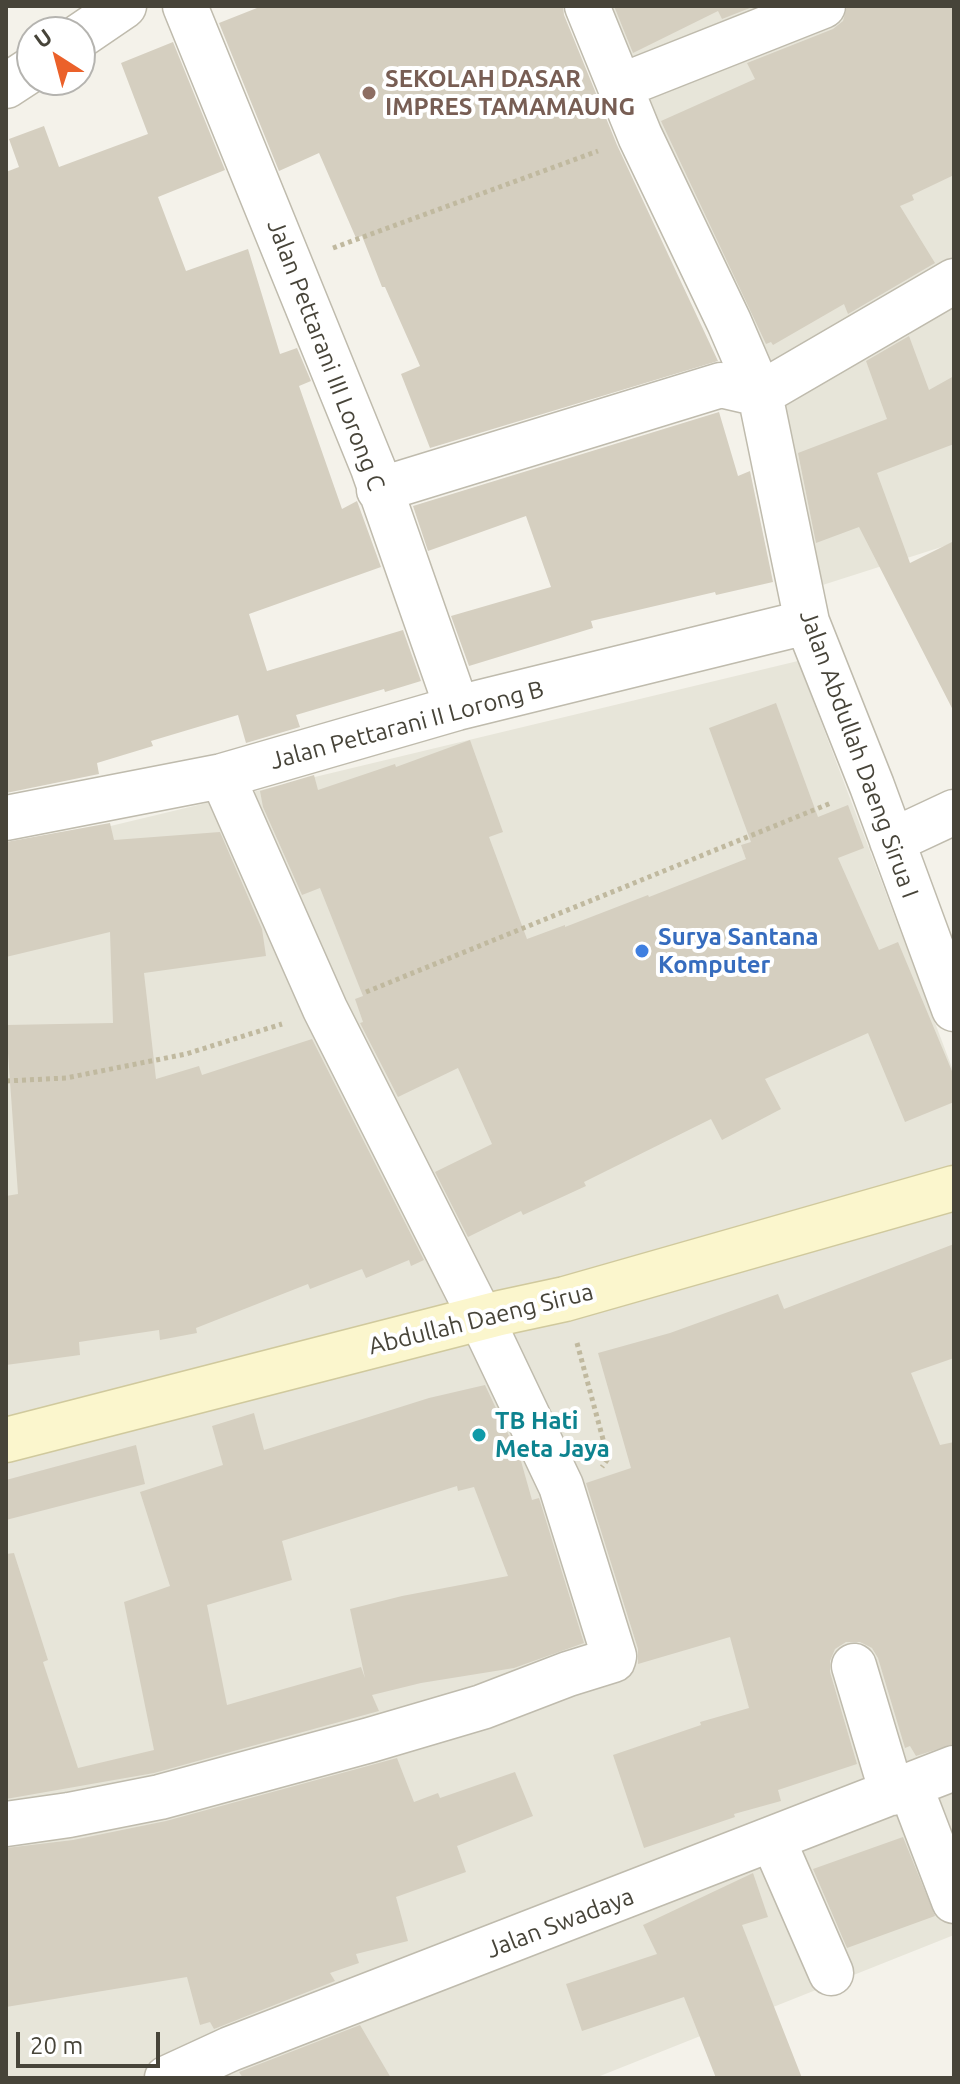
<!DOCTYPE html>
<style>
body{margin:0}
#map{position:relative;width:960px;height:2084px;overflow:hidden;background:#f4f2ea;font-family:Ubuntu,sans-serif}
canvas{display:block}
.frame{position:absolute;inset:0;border:8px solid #474439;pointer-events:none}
.north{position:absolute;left:16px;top:16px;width:80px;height:80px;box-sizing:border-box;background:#fff;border:2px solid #b5b4b0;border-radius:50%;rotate:324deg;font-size:22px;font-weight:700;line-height:32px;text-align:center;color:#474439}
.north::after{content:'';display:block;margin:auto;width:28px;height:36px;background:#eb612a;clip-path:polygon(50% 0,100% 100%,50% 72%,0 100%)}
.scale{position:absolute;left:16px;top:2032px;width:144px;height:36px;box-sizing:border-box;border:4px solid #474439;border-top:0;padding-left:10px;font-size:24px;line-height:28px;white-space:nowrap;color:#474439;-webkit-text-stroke:6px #fff;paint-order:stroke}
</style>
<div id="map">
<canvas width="960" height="2084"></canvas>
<div class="frame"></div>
<div class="north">U</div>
<div class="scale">20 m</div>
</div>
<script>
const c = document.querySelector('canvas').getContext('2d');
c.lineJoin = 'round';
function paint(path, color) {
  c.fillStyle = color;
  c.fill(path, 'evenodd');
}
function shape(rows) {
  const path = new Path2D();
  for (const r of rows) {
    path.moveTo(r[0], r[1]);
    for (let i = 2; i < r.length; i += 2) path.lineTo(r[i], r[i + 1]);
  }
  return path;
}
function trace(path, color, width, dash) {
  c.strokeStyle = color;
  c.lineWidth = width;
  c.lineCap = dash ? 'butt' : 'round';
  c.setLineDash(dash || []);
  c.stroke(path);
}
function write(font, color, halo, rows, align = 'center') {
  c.font = font + ' Ubuntu,sans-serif';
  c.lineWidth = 8;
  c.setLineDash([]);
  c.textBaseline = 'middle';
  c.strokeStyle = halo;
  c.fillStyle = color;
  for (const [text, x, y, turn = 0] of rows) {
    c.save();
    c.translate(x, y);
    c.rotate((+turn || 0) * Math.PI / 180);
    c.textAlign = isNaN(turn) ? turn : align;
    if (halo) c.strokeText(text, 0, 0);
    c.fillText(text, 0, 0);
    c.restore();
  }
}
const residential = shape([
 [605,6,954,6,954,543,807,590],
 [798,661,954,1073,954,1935,595,2078,6,2078,6,856,69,836]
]);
const building = shape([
 [262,6,563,6,564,15,617,145,718,361,430,448,401,374,420,366,385,287,382,287,362,236,356,238,319,153,279,171,219,23],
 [614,6,755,6,722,19,718,11,633,53],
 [847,6,954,6,954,175,912,195,914,200,900,206,935,263,848,314,844,304,773,345,771,342,766,344,661,121,755,79,747,63,833,29,843,21],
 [173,42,225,170,158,197,186,271,248,249,280,354,297,348,311,381,299,386,342,509,357,501,381,567,249,614,267,671,403,630,421,681,385,692,384,689,296,715,300,727,246,743,238,715,151,741,153,746,97,763,99,774,6,793,6,172,19,167,9,139,44,126,59,167,148,134,121,63],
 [909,336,929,390,954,376,954,444,877,473,910,563,954,541,954,712,859,527,816,543,798,453,887,419,866,361],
 [719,412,738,476,750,471,773,582,716,595,715,592,591,621,593,628,469,666,451,616,551,587,526,516,428,551,413,506],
 [776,703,818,817,848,805,864,848,838,858,879,950,898,942,954,1076,954,1102,905,1122,868,1033,765,1079,781,1109,722,1140,711,1119,584,1182,586,1186,523,1215,521,1211,468,1237,435,1172,492,1144,458,1068,398,1097,360,1023,363,1022,355,999,363,996,320,888,302,895,263,807,260,791,314,775,318,790,395,764,396,767,470,740,503,832,489,837,527,939,565,925,565,927,648,895,649,897,746,859,741,845,751,842,709,728],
 [110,823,114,840,220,832,262,929,266,956,144,973,156,1079,199,1066,202,1075,312,1039,424,1260,411,1266,409,1260,366,1278,362,1269,310,1289,308,1284,196,1328,197,1333,160,1340,159,1330,79,1342,80,1355,6,1365,6,1196,18,1194,6,1025,113,1023,110,932,6,957,6,842],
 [954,1244,954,1358,911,1373,940,1445,954,1442,954,1744,916,1756,910,1746,905,1748,878,1658,872,1648,860,1642,846,1642,835,1649,830,1661,830,1672,857,1764,778,1790,781,1801,734,1814,735,1817,644,1848,613,1755,701,1725,700,1722,749,1708,730,1637,638,1664,638,1649,586,1483,631,1468,598,1353,670,1333,778,1294,784,1309],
 [485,1385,521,1461,532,1500,539,1498,584,1643,514,1668,421,1683,372,1695,379,1711,154,1773,6,1799,6,1554,14,1553,48,1660,43,1662,78,1768,154,1750,124,1602,170,1586,140,1492,223,1465,212,1426,254,1413,264,1450,429,1398],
 [457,1486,458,1491,474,1487,508,1576,402,1596,350,1609,365,1678,361,1667,227,1705,207,1605,292,1580,282,1541],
 [136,1445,145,1484,6,1520,6,1480],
 [397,1758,414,1802,438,1793,440,1798,515,1772,533,1816,457,1846,466,1872,396,1897,408,1941,356,1954,359,1963,330,1973,335,1981,214,2029,210,2022,200,2025,187,1977,6,2007,6,1848,73,1840,166,1821],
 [903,1837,935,1916,847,1948,813,1869],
 [753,1873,768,1917,742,1925,802,2078,716,2078,684,1997,582,2031,566,1984,657,1954,643,1925],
 [360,2025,391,2078,243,2078,239,2072]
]);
const path = shape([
 [333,248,598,151],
 [366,992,831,803],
 [6,1081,66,1078,186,1054,282,1024],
 [577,1343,607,1454,607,1460,602,1467]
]);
const minor = shape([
 [185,6,373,468,457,708],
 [587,6,640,136,729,322,760,394,807,622,872,786,954,1009],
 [80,36,124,6],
 [6,86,32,69],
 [621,86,823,6],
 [379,490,721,385,760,394,954,281],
 [6,818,222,776,457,708,807,622],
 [892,841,954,812],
 [854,1666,892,1793],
 [910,1786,954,1901],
 [6,1824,69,1815,160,1797,370,1740,482,1707,568,1674,613,1660,614,1656,561,1486,482,1320,325,1009,222,776],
 [773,1840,831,1973],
 [167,2078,230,2049,954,1768]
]);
const secondary = shape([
 [6,1440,500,1313,565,1299,954,1188]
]);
const markers = [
 [369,93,8,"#8d6e63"],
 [642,951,8,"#3f7fe0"],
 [479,1435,8,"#0f9aa8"]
];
const educationNames = [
 ["SEKOLAH DASAR",385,79],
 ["IMPRES TAMAMAUNG",385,107]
];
const streetNames = [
 ["Jalan Pettarani III Lorong C",326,355,69],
 ["Jalan Pettarani II Lorong B",407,725,-15],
 ["Jalan Abdullah Daeng Sirua I",859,754,70],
 ["Abdullah Daeng Sirua",481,1319,-14],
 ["Jalan Swadaya",560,1923,-21]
];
const shopNames = [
 ["Surya Santana",658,937],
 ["Komputer",658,965]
];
const cultureNames = [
 ["TB Hati",495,1421],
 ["Meta Jaya",495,1449]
];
paint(residential, '#e7e5d9');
paint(building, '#d5cfc0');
trace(minor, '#bfbbad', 47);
trace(secondary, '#d0c99d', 47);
trace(path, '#c0b99f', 5, [4, 4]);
trace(minor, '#fff', 44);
trace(secondary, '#fbf6cd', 44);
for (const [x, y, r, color] of markers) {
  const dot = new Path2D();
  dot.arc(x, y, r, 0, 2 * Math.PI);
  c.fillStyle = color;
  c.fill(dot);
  trace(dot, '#fff', 3);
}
write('bold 24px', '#785e54', '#fff', educationNames, 'left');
write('24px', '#474439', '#fff', streetNames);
write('bold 24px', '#366cbe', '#fff', shopNames, 'left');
write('bold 24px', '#0d838f', '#fff', cultureNames, 'left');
</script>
